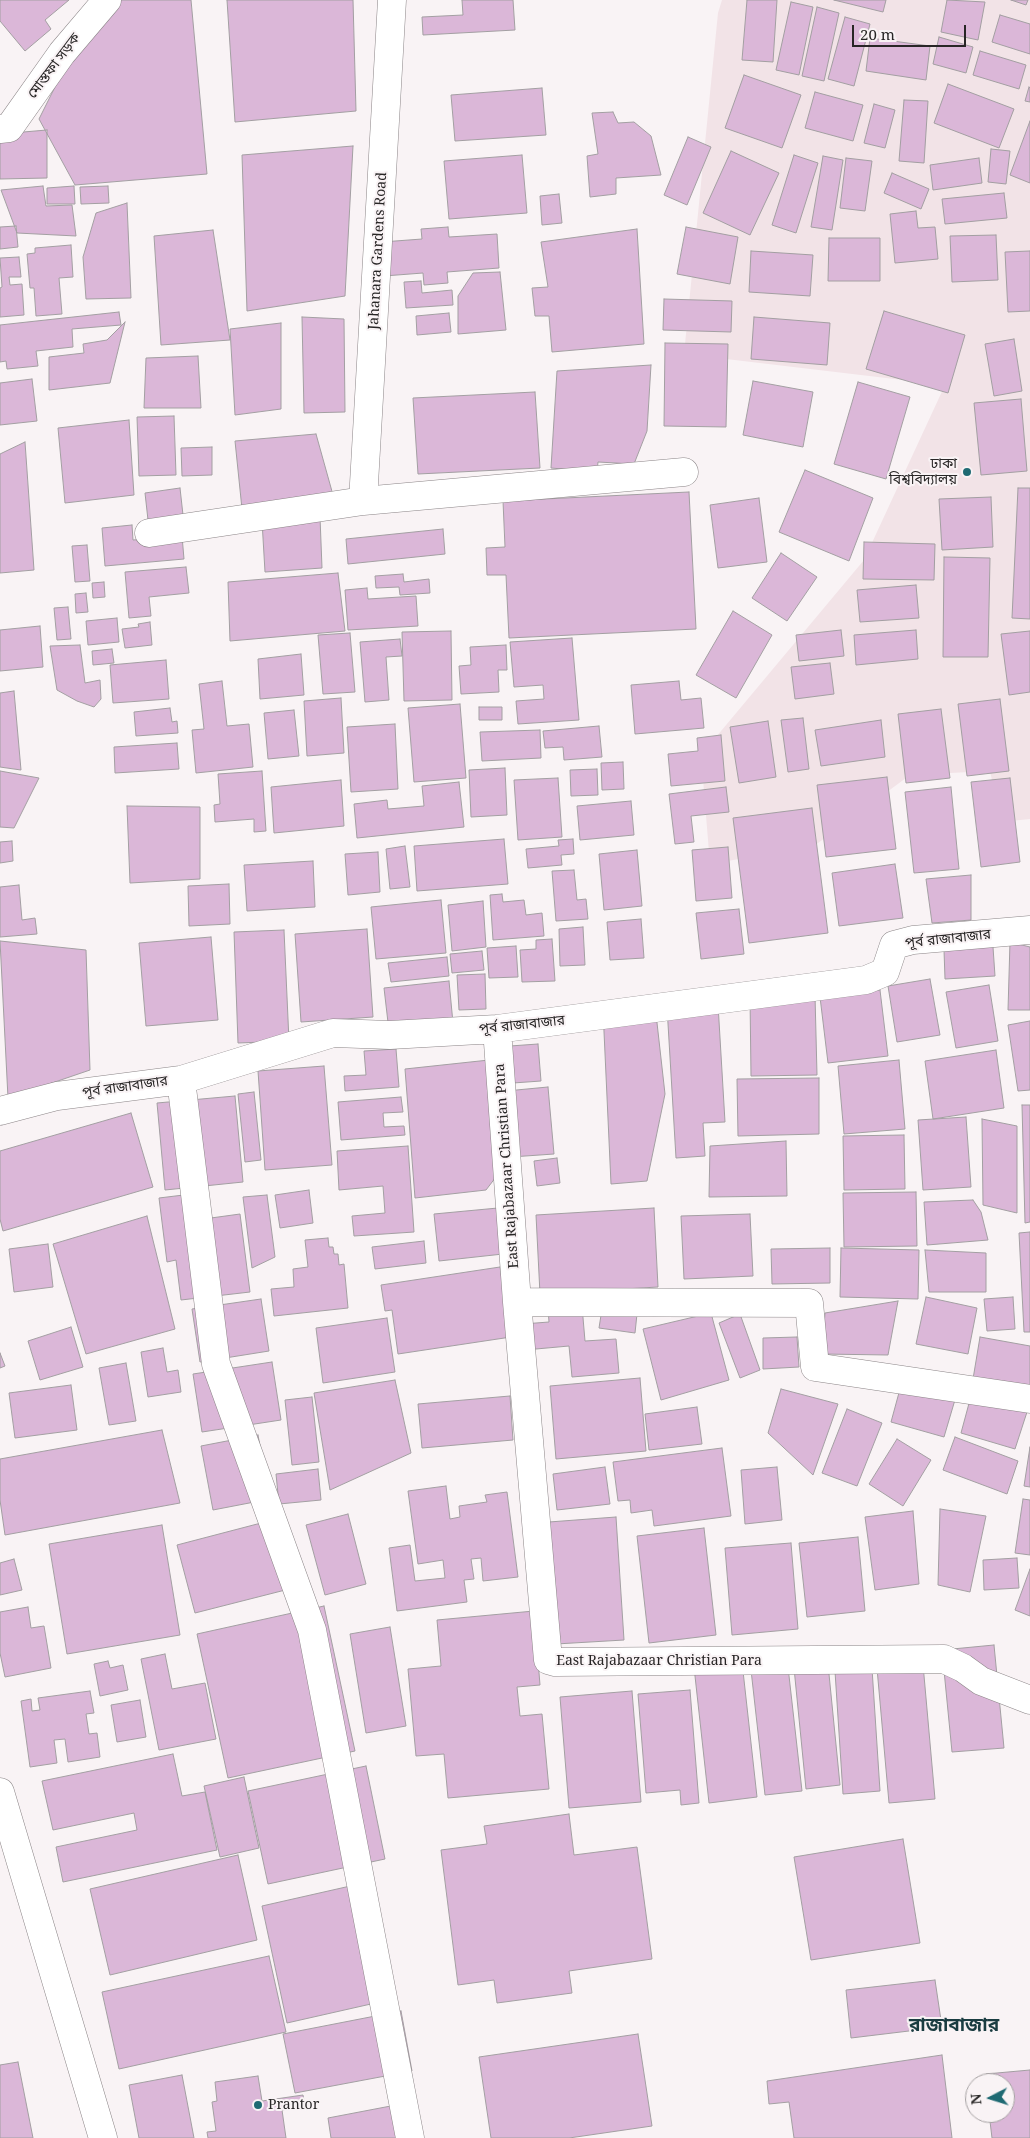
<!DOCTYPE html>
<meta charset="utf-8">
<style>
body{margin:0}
#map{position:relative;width:1030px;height:2138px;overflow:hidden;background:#f9f3f5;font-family:"Noto Serif",serif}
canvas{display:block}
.north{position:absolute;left:965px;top:2073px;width:50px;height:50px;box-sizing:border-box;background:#f9f3f5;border:1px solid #a5a1a2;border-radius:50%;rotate:265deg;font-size:14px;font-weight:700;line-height:20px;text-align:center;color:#282626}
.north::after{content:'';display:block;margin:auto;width:18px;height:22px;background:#1f6a73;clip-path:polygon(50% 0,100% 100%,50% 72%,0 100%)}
.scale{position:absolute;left:852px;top:25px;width:114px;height:22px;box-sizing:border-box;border:2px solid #282626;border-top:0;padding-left:6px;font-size:15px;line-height:18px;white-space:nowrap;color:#282626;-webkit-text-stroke:4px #f9f3f5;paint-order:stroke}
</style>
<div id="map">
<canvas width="1030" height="2138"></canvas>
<div class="north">N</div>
<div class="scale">20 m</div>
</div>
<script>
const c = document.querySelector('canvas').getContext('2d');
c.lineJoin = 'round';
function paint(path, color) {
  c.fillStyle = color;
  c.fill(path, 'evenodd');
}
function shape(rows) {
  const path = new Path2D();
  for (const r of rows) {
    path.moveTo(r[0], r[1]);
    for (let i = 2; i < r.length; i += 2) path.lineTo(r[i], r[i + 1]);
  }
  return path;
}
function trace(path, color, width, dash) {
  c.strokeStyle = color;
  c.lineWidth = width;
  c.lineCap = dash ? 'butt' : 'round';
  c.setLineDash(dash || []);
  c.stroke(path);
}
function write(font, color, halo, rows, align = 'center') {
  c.font = font + ' "Noto Serif","Noto Sans Bengali",serif';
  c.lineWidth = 4;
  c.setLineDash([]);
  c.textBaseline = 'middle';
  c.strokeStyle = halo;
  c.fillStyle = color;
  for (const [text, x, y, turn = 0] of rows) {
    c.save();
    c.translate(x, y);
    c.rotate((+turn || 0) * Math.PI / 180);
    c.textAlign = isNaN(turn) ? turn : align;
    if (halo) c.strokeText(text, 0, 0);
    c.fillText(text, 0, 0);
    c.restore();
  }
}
const built = shape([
 [722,0,1030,0,1030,819,1001,822,990,771,910,775,814,846,710,864,701,755,864,560,945,385,684,354,718,13]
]);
const building = shape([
 [0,0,69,0,45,20,51,29,25,51,0,21,0,0],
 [116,0,191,0,207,174,75,185,39,119,73,51,116,0],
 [227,0,353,0,356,111,235,122,227,0],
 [462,0,513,0,515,30,423,35,422,17,463,15,462,0],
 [747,0,777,0,773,62,742,60,747,0],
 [834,0,886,0,883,12,834,0],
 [947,0,985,2,978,40,941,32,947,0],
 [1011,0,1028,0,1026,5,1011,0],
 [791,2,813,7,799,75,776,70,791,2],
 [817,7,839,13,824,81,802,76,817,7],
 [1000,15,1030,24,1030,54,992,42,1000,15],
 [845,17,870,24,854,86,828,79,845,17],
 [939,37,973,47,966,73,933,64,939,37],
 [870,38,930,46,926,80,866,71,870,38],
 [980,51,1026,65,1019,89,973,75,980,51],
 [744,75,801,95,782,148,725,128,744,75],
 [948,84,1014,109,999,148,934,123,948,84],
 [1029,87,1030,88,1030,102,1025,101,1029,87],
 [542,88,546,135,455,141,451,95,542,88],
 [815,92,863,105,853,141,805,128,815,92],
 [904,100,928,101,924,163,899,161,904,100],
 [874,104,895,110,885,148,864,143,874,104],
 [613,112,618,123,634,122,651,136,661,175,616,178,616,194,590,197,587,156,598,154,592,113,613,112],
 [1030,121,1030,183,1010,175,1030,121],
 [47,130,47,178,0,179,0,134,47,130],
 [688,137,711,147,687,205,664,195,688,137],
 [353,146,345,296,247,311,242,155,353,146],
 [991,149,1010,151,1006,184,988,182,991,149],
 [731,151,779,173,750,235,703,213,731,151],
 [522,155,527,213,449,219,444,161,522,155],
 [794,155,818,163,796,233,772,225,794,155],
 [823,156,843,160,832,230,811,227,823,156],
 [846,158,872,161,865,211,840,208,846,158],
 [979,158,982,183,933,190,930,165,979,158],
 [892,173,929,189,921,209,884,193,892,173],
 [43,186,46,206,72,205,76,236,17,233,1,190,43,186],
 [74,186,75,204,47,204,47,188,74,186],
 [108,186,109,203,81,204,80,187,108,186],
 [1004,193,1007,218,945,224,942,199,1004,193],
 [559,194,562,223,542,225,540,196,559,194],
 [127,203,131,298,86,299,83,257,96,213,127,203],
 [916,211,918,228,935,227,938,259,895,263,890,214,916,211],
 [16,226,18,247,0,249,0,227,16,226],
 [448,227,449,237,497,234,499,268,447,272,448,283,424,285,423,273,384,276,382,242,422,239,421,229,448,227],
 [686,227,738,237,730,284,677,274,686,227],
 [637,229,644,344,552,352,549,316,535,316,532,288,548,287,541,242,637,229],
 [213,230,230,340,161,345,154,236,213,230],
 [996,235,998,280,952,282,950,236,996,235],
 [829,238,880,238,880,281,828,281,829,238],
 [71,245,73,277,59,278,62,314,36,316,34,288,30,288,27,254,35,253,35,248,71,245],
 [751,251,813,255,810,296,749,292,751,251],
 [1030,251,1030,311,1008,312,1005,252,1030,251],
 [19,257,21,277,9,277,10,285,22,284,24,315,0,317,0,288,2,287,0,258,19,257],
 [500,272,506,330,458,334,458,296,473,273,500,272],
 [421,281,422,293,452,290,453,305,406,308,404,282,421,281],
 [664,299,732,301,731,332,663,330,664,299],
 [884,311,965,335,948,393,866,369,884,311],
 [119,312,121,325,72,329,73,347,36,351,38,366,7,369,6,361,0,362,0,325,119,312],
 [449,313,451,332,417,335,416,316,449,313],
 [302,317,344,319,345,412,304,413,302,317],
 [754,317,830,323,827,365,751,359,754,317],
 [125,322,110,383,49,390,49,357,84,353,83,344,107,340,125,322],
 [281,323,281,409,235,415,230,329,281,323],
 [1014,339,1022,391,994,396,985,344,1014,339],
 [665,343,728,344,726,427,664,426,665,343],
 [198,356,201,408,144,408,146,358,198,356],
 [651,365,647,431,634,464,598,462,597,472,551,468,557,371,651,365],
 [32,379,37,421,0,425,0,383,32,379],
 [753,381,813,392,803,447,743,435,753,381],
 [858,382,910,397,886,479,834,464,858,382],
 [535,392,540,468,418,474,413,398,535,392],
 [1021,399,1027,471,981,475,974,403,1021,399],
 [174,416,176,475,139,476,137,417,174,416],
 [129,420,134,495,65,503,58,428,129,420],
 [316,434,333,495,242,509,235,441,316,434],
 [25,442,34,570,0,573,0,454,25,442],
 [212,447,212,475,182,476,181,448,212,447],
 [805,470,873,498,849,561,779,532,805,470],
 [180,488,183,515,148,520,145,493,180,488],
 [1018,488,1030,488,1030,619,1012,618,1018,488],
 [689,492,696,629,509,638,506,575,487,575,486,548,505,547,503,501,689,492],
 [991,497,993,547,942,550,939,499,991,497],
 [759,498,767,562,718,568,710,505,759,498],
 [320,517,322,568,265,572,262,521,320,517],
 [132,525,133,540,182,536,184,559,105,566,102,528,132,525],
 [443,529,445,554,348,564,346,539,443,529],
 [864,542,935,544,934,580,863,579,864,542],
 [87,545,90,581,75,582,72,546,87,545],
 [781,553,817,577,787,621,752,598,781,553],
 [944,557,990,558,988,657,943,657,944,557],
 [186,567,189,593,149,597,151,616,129,618,125,572,186,567],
 [338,573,345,631,230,641,228,582,338,573],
 [403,574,404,582,429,579,430,593,400,595,399,587,376,588,375,576,403,574],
 [104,582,105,597,93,598,92,583,104,582],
 [916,585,919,618,860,622,857,590,916,585],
 [367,588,368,599,416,596,418,626,348,630,345,590,367,588],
 [86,593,88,612,76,613,75,594,86,593],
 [68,607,71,639,57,640,54,608,68,607],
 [733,611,772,635,736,698,696,675,733,611],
 [117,618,119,642,88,645,86,621,117,618],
 [150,622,152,645,125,648,122,629,139,627,138,624,150,622],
 [40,626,43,667,0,671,0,630,40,626],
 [841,630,844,656,799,661,796,635,841,630],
 [916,630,918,659,856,665,854,635,916,630],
 [451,631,452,700,404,701,402,632,451,631],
 [1030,631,1030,692,1009,695,1001,634,1030,631],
 [350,633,355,692,323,694,318,635,350,633],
 [572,638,579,720,518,724,516,701,544,699,543,685,514,687,510,642,572,638],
 [400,639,402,656,386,657,389,700,365,702,360,642,400,639],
 [80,645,85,683,100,680,101,699,94,707,77,701,57,690,50,646,80,645],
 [506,645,507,670,498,670,499,692,461,694,459,666,471,665,470,647,506,645],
 [112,649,114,663,93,665,92,651,112,649],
 [301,654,304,695,260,699,258,659,301,654],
 [166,660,169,699,113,703,110,665,166,660],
 [830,663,834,694,795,699,791,667,830,663],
 [222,681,227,726,249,724,253,767,196,773,192,730,204,729,199,684,222,681],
 [679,681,681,700,701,698,704,728,635,734,631,685,679,681],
 [14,691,21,770,0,767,0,693,14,691],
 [341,698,344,753,307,756,304,701,341,698],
 [1000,699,1009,771,967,776,958,704,1000,699],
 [460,704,466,778,414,782,408,708,460,704],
 [479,707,502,707,502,720,479,720,479,707],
 [170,708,172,722,177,721,178,733,136,736,134,712,170,708],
 [941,709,950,778,906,783,898,714,941,709],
 [294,710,299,756,268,759,264,713,294,710],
 [803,718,809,769,788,772,781,720,803,718],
 [881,720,885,757,821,766,815,730,881,720],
 [768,721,776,777,739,783,730,727,768,721],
 [395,724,398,789,351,792,347,727,395,724],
 [599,726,602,757,564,760,563,747,545,748,543,731,599,726],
 [540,730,541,758,482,761,480,732,540,730],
 [721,735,725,781,671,786,668,754,698,751,697,738,721,735],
 [177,743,179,769,115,773,114,747,177,743],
 [623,762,624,789,602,790,601,763,623,762],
 [505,768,507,815,471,817,469,770,505,768],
 [597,769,598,795,571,796,570,770,597,769],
 [0,771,39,778,14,828,0,827,0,771],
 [262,771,266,831,254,832,254,819,215,822,214,805,220,804,218,774,262,771],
 [887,777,896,849,826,857,817,785,887,777],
 [558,778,562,837,518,840,514,780,558,778],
 [1010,778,1020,862,981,867,971,782,1010,778],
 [341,780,344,826,274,833,271,787,341,780],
 [459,782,464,827,357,838,354,804,387,800,388,809,424,806,422,786,459,782],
 [726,787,729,812,691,816,694,842,675,844,669,794,726,787],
 [951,787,959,869,914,873,905,792,951,787],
 [631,801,634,835,580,840,577,806,631,801],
 [127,806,200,807,200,879,130,883,127,806],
 [812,808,828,933,749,943,733,818,812,808],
 [504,839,508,884,417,891,414,846,504,839],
 [573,839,574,854,561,855,562,865,528,868,526,849,559,846,558,840,573,839],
 [12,841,13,861,0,863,0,842,12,841],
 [405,846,410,887,390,889,386,849,405,846],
 [728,847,732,898,696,901,692,850,728,847],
 [637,850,642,906,604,910,599,854,637,850],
 [378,852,380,892,348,895,345,854,378,852],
 [313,861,315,907,247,911,244,865,313,861],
 [895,864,903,918,839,926,832,873,895,864],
 [574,870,577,900,586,899,588,919,556,921,552,871,574,870],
 [971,875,971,920,932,923,926,879,971,875],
 [229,884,230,924,189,926,188,886,229,884],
 [19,885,22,920,35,918,37,934,0,937,0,887,19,885],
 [502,894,503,902,524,900,526,915,542,913,544,936,493,940,490,895,502,894],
 [441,900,446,953,376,959,371,907,441,900],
 [483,901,486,947,452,951,448,905,483,901],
 [739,909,744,954,701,959,696,913,739,909],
 [641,919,644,958,610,960,607,922,641,919],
 [583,927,585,965,560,966,559,929,583,927],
 [367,929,373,1017,301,1022,295,934,367,929],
 [284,930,289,1041,238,1043,234,932,284,930],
 [211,937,218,1020,146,1026,139,943,211,937],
 [552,939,555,981,522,982,520,950,536,949,536,940,552,939],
 [0,941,86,950,90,1070,8,1098,0,941],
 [1010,942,1030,947,1030,1010,1008,1010,1010,942],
 [516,946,518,977,489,978,487,948,516,946],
 [993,947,995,976,945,979,944,950,993,947],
 [482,951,484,970,452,973,450,954,482,951],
 [447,957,449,976,391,982,388,963,447,957],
 [485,974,486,1009,459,1010,457,975,485,974],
 [930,979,940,1035,897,1042,888,986,930,979],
 [449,981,453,1023,389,1031,384,988,449,981],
 [989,985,998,1041,956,1048,946,992,989,985],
 [880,990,888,1056,828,1063,820,997,880,990],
 [815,995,817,1075,751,1076,750,996,815,995],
 [718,1004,725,1122,703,1123,705,1156,676,1158,667,1007,718,1004],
 [655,1005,665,1094,647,1181,611,1184,603,1010,655,1005],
 [1030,1021,1030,1090,1018,1091,1008,1025,1030,1021],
 [538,1044,541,1081,513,1083,510,1046,538,1044],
 [396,1049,399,1087,345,1091,344,1076,366,1075,364,1051,396,1049],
 [996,1050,1004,1108,933,1119,925,1061,996,1050],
 [489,1060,499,1173,486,1190,415,1198,405,1069,489,1060],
 [899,1060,905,1129,844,1134,838,1066,899,1060],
 [324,1066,332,1165,265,1170,258,1071,324,1066],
 [819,1078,819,1134,738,1136,737,1079,819,1078],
 [548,1087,554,1154,511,1157,506,1091,548,1087],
 [254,1092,261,1160,245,1162,238,1094,254,1092],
 [235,1096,243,1182,165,1190,157,1103,235,1096],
 [401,1097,403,1112,383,1113,384,1127,404,1126,405,1135,341,1140,338,1102,401,1097],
 [1022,1105,1030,1105,1030,1222,1025,1223,1022,1105],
 [131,1113,153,1187,3,1231,0,1219,0,1151,131,1113],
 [966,1117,971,1187,923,1190,918,1120,966,1117],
 [982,1119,1017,1126,1017,1213,983,1205,982,1119],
 [904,1135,905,1189,844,1190,843,1136,904,1135],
 [786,1141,787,1196,709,1197,710,1146,786,1141],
 [408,1146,414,1232,354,1236,352,1216,385,1213,383,1186,339,1190,337,1151,408,1146],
 [557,1158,560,1183,537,1186,534,1161,557,1158],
 [309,1190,313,1223,280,1228,275,1195,309,1190],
 [208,1192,211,1218,240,1214,250,1292,181,1300,176,1260,167,1262,159,1198,208,1192],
 [916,1192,917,1246,844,1247,843,1193,916,1192],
 [267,1195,275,1257,252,1268,243,1197,267,1195],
 [973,1200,981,1212,988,1240,927,1245,924,1202,973,1200],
 [498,1208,503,1254,439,1261,434,1214,498,1208],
 [654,1208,658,1287,540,1294,536,1215,654,1208],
 [750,1214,753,1276,684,1279,681,1216,750,1214],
 [147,1216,175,1329,86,1354,53,1244,147,1216],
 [1030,1232,1030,1332,1024,1332,1019,1233,1030,1232],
 [328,1238,329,1247,333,1247,334,1254,338,1254,339,1265,344,1264,348,1308,274,1316,271,1289,294,1287,293,1269,308,1267,305,1240,328,1238],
 [424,1241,426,1263,375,1269,372,1247,424,1241],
 [48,1244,53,1287,14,1292,9,1249,48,1244],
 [830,1248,830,1283,772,1284,771,1249,830,1248],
 [841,1248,919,1250,918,1299,840,1297,841,1248],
 [925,1250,986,1253,986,1292,929,1292,925,1250],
 [500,1267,511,1337,398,1354,392,1310,385,1311,381,1285,500,1267],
 [926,1297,977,1308,968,1354,916,1344,926,1297],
 [1013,1297,1015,1329,987,1331,984,1299,1013,1297],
 [261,1299,269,1351,200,1362,192,1309,261,1299],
 [898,1301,888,1355,822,1354,825,1313,898,1301],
 [582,1306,585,1341,616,1339,619,1373,572,1377,569,1346,525,1350,523,1324,549,1322,548,1309,582,1306],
 [602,1309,637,1314,635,1333,599,1328,602,1309],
 [711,1313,729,1380,661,1400,643,1329,711,1313],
 [740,1314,760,1370,740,1378,719,1323,740,1314],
 [387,1318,395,1372,323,1383,316,1328,387,1318],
 [71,1327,83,1367,40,1380,28,1341,71,1327],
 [797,1337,799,1367,763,1369,763,1338,797,1337],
 [980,1337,1030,1346,1030,1395,972,1385,980,1337],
 [163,1348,167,1372,178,1370,181,1392,148,1397,141,1352,163,1348],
 [0,1353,5,1366,0,1368,0,1353],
 [272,1362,281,1420,202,1432,193,1374,272,1362],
 [126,1363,136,1421,109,1425,99,1368,126,1363],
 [640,1378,646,1451,556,1459,550,1386,640,1378],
 [903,1378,957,1393,944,1437,891,1422,903,1378],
 [395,1380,411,1453,330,1490,314,1393,395,1380],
 [71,1385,77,1430,15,1438,9,1393,71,1385],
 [781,1389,838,1404,813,1475,768,1433,781,1389],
 [510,1396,513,1440,422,1448,418,1404,510,1396],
 [971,1396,1027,1412,1015,1449,961,1433,971,1396],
 [312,1397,319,1462,292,1465,285,1400,312,1397],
 [697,1407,702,1444,649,1450,645,1414,697,1407],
 [847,1409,882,1423,857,1486,822,1473,847,1409],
 [162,1430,180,1503,5,1535,0,1500,0,1459,162,1430],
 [258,1435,270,1499,213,1510,201,1446,258,1435],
 [955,1437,1018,1461,1007,1494,943,1470,955,1437],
 [897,1439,931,1460,903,1506,869,1484,897,1439],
 [1030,1447,1030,1487,1024,1486,1030,1447],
 [722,1448,731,1516,654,1526,652,1510,631,1513,630,1500,618,1501,613,1462,722,1448],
 [605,1467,610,1504,557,1510,553,1474,605,1467],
 [777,1467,782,1520,745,1524,741,1470,777,1467],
 [318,1469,321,1500,279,1504,276,1474,318,1469],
 [446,1486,450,1519,460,1517,459,1506,487,1502,485,1495,507,1492,518,1577,483,1581,481,1558,471,1559,474,1579,464,1580,467,1602,397,1611,389,1548,410,1545,415,1581,445,1578,443,1560,418,1564,408,1491,446,1486],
 [1023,1499,1030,1500,1030,1555,1015,1553,1023,1499],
 [940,1509,986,1516,970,1592,938,1585,940,1509],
 [913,1511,919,1584,875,1590,865,1517,913,1511],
 [348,1514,366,1584,325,1595,306,1525,348,1514],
 [284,1517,301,1586,195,1613,177,1545,284,1517],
 [616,1517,624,1640,556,1644,549,1522,616,1517],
 [162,1525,180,1635,67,1654,49,1544,162,1525],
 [704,1528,716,1635,649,1643,637,1536,704,1528],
 [858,1537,865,1611,807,1617,799,1543,858,1537],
 [791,1543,798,1629,732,1635,725,1548,791,1543],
 [1017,1558,1019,1588,984,1590,983,1560,1017,1558],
 [14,1559,22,1590,0,1595,0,1563,14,1559],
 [1030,1569,1030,1616,1015,1610,1030,1569],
 [324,1606,355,1751,228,1778,197,1634,324,1606],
 [28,1607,31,1628,44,1626,51,1668,5,1677,0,1653,0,1612,28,1607],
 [534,1611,540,1685,517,1687,520,1716,542,1714,549,1789,448,1798,444,1754,416,1756,408,1669,441,1666,437,1620,534,1611],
 [390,1627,406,1726,366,1733,350,1634,390,1627],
 [994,1645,1004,1748,952,1752,942,1650,994,1645],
 [871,1653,880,1791,843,1794,834,1656,871,1653],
 [922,1653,935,1799,889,1803,876,1657,922,1653],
 [165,1654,172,1689,205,1683,216,1739,159,1750,141,1659,165,1654],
 [787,1658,802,1791,765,1795,750,1661,787,1658],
 [108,1661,110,1668,123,1665,128,1690,100,1696,94,1664,108,1661],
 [742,1662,757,1797,709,1803,694,1667,742,1662],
 [828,1664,840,1785,806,1789,794,1668,828,1664],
 [690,1690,699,1803,681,1805,680,1790,646,1793,638,1694,690,1690],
 [90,1691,94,1713,86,1714,89,1734,97,1733,100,1757,68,1762,65,1739,54,1740,57,1763,30,1767,21,1701,31,1699,32,1711,40,1710,38,1698,90,1691],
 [632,1691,641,1802,569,1808,560,1697,632,1691],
 [140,1700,146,1737,117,1742,111,1705,140,1700],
 [173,1754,182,1796,205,1792,217,1850,63,1882,56,1847,137,1830,134,1813,53,1830,42,1781,173,1754],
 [366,1766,385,1859,268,1884,248,1791,366,1766],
 [244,1777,259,1848,220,1857,204,1786,244,1777],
 [569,1814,574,1855,637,1847,652,1959,569,1971,572,1993,497,2003,494,1980,458,1985,441,1850,487,1844,484,1826,569,1814],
 [903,1839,920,1943,811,1960,794,1857,903,1839],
 [238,1855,257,1940,110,1975,90,1889,238,1855],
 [368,1882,393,1999,287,2023,262,1906,368,1882],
 [269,1956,286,2032,119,2069,102,1992,269,1956],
 [935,1980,942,2027,851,2038,846,1990,935,1980],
 [401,2011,412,2071,295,2093,283,2034,401,2011],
 [638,2034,652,2126,569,2138,491,2138,479,2057,638,2034],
 [942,2055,952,2138,794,2138,789,2102,769,2104,767,2081,942,2055],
 [18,2062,33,2138,0,2138,0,2065,18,2062],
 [1030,2070,1030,2138,992,2138,989,2113,1005,2113,1005,2083,987,2083,986,2074,1030,2070],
 [182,2075,194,2138,139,2138,129,2085,182,2075],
 [258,2076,262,2101,303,2095,305,2107,282,2110,286,2138,208,2138,207,2132,216,2131,212,2102,217,2101,215,2082,258,2076],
 [396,2105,402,2138,331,2138,328,2118,396,2105]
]);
const minor = shape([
 [0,129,9,128,62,53,107,0],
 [363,501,392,0],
 [149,533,363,501,684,472],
 [497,1029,517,1302],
 [181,1080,216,1364,312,1630,410,2138],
 [0,1111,57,1096,181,1080,333,1033,390,1035,497,1029,866,980,885,972,894,945,913,940,1030,930],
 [1030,1399,815,1367,809,1303,517,1302,548,1660,555,1662,944,1659,963,1668,981,1681,1030,1700],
 [0,1792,103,2138]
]);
const markers = [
 [967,472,5,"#1f6a73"],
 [258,2105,5,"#1f6a73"]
];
const streetNames = [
 ["মোস্তফা সড়ক",54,66,-53],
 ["Jahanara Gardens Road",378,251,-87],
 ["পূর্ব রাজাবাজার",948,939,-6],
 ["পূর্ব রাজাবাজার",522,1025,-6],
 ["পূর্ব রাজাবাজার",125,1087,-8],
 ["East Rajabazaar Christian Para",507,1166,-94],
 ["East Rajabazaar Christian Para",659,1661]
];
const poiNames = [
 ["ঢাকা",957,464],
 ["বিশ্ববিদ্যালয়",957,480],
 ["Prantor",268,2105,"left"]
];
const districtNames = [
 ["রাজাবাজার",954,2026]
];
paint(built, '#f2e3e7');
paint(building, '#dbb7d8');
trace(building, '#a39fa2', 1);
trace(minor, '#8b8587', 29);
trace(minor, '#fff', 28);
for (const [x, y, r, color] of markers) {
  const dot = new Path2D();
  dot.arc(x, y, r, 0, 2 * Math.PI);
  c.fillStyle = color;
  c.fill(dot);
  trace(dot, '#f9f3f5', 2);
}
write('14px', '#282626', '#f9f3f5', streetNames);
write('14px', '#282626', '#f9f3f5', poiNames, 'right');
write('bold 19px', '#1a3c41', '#f9f3f5', districtNames);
</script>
